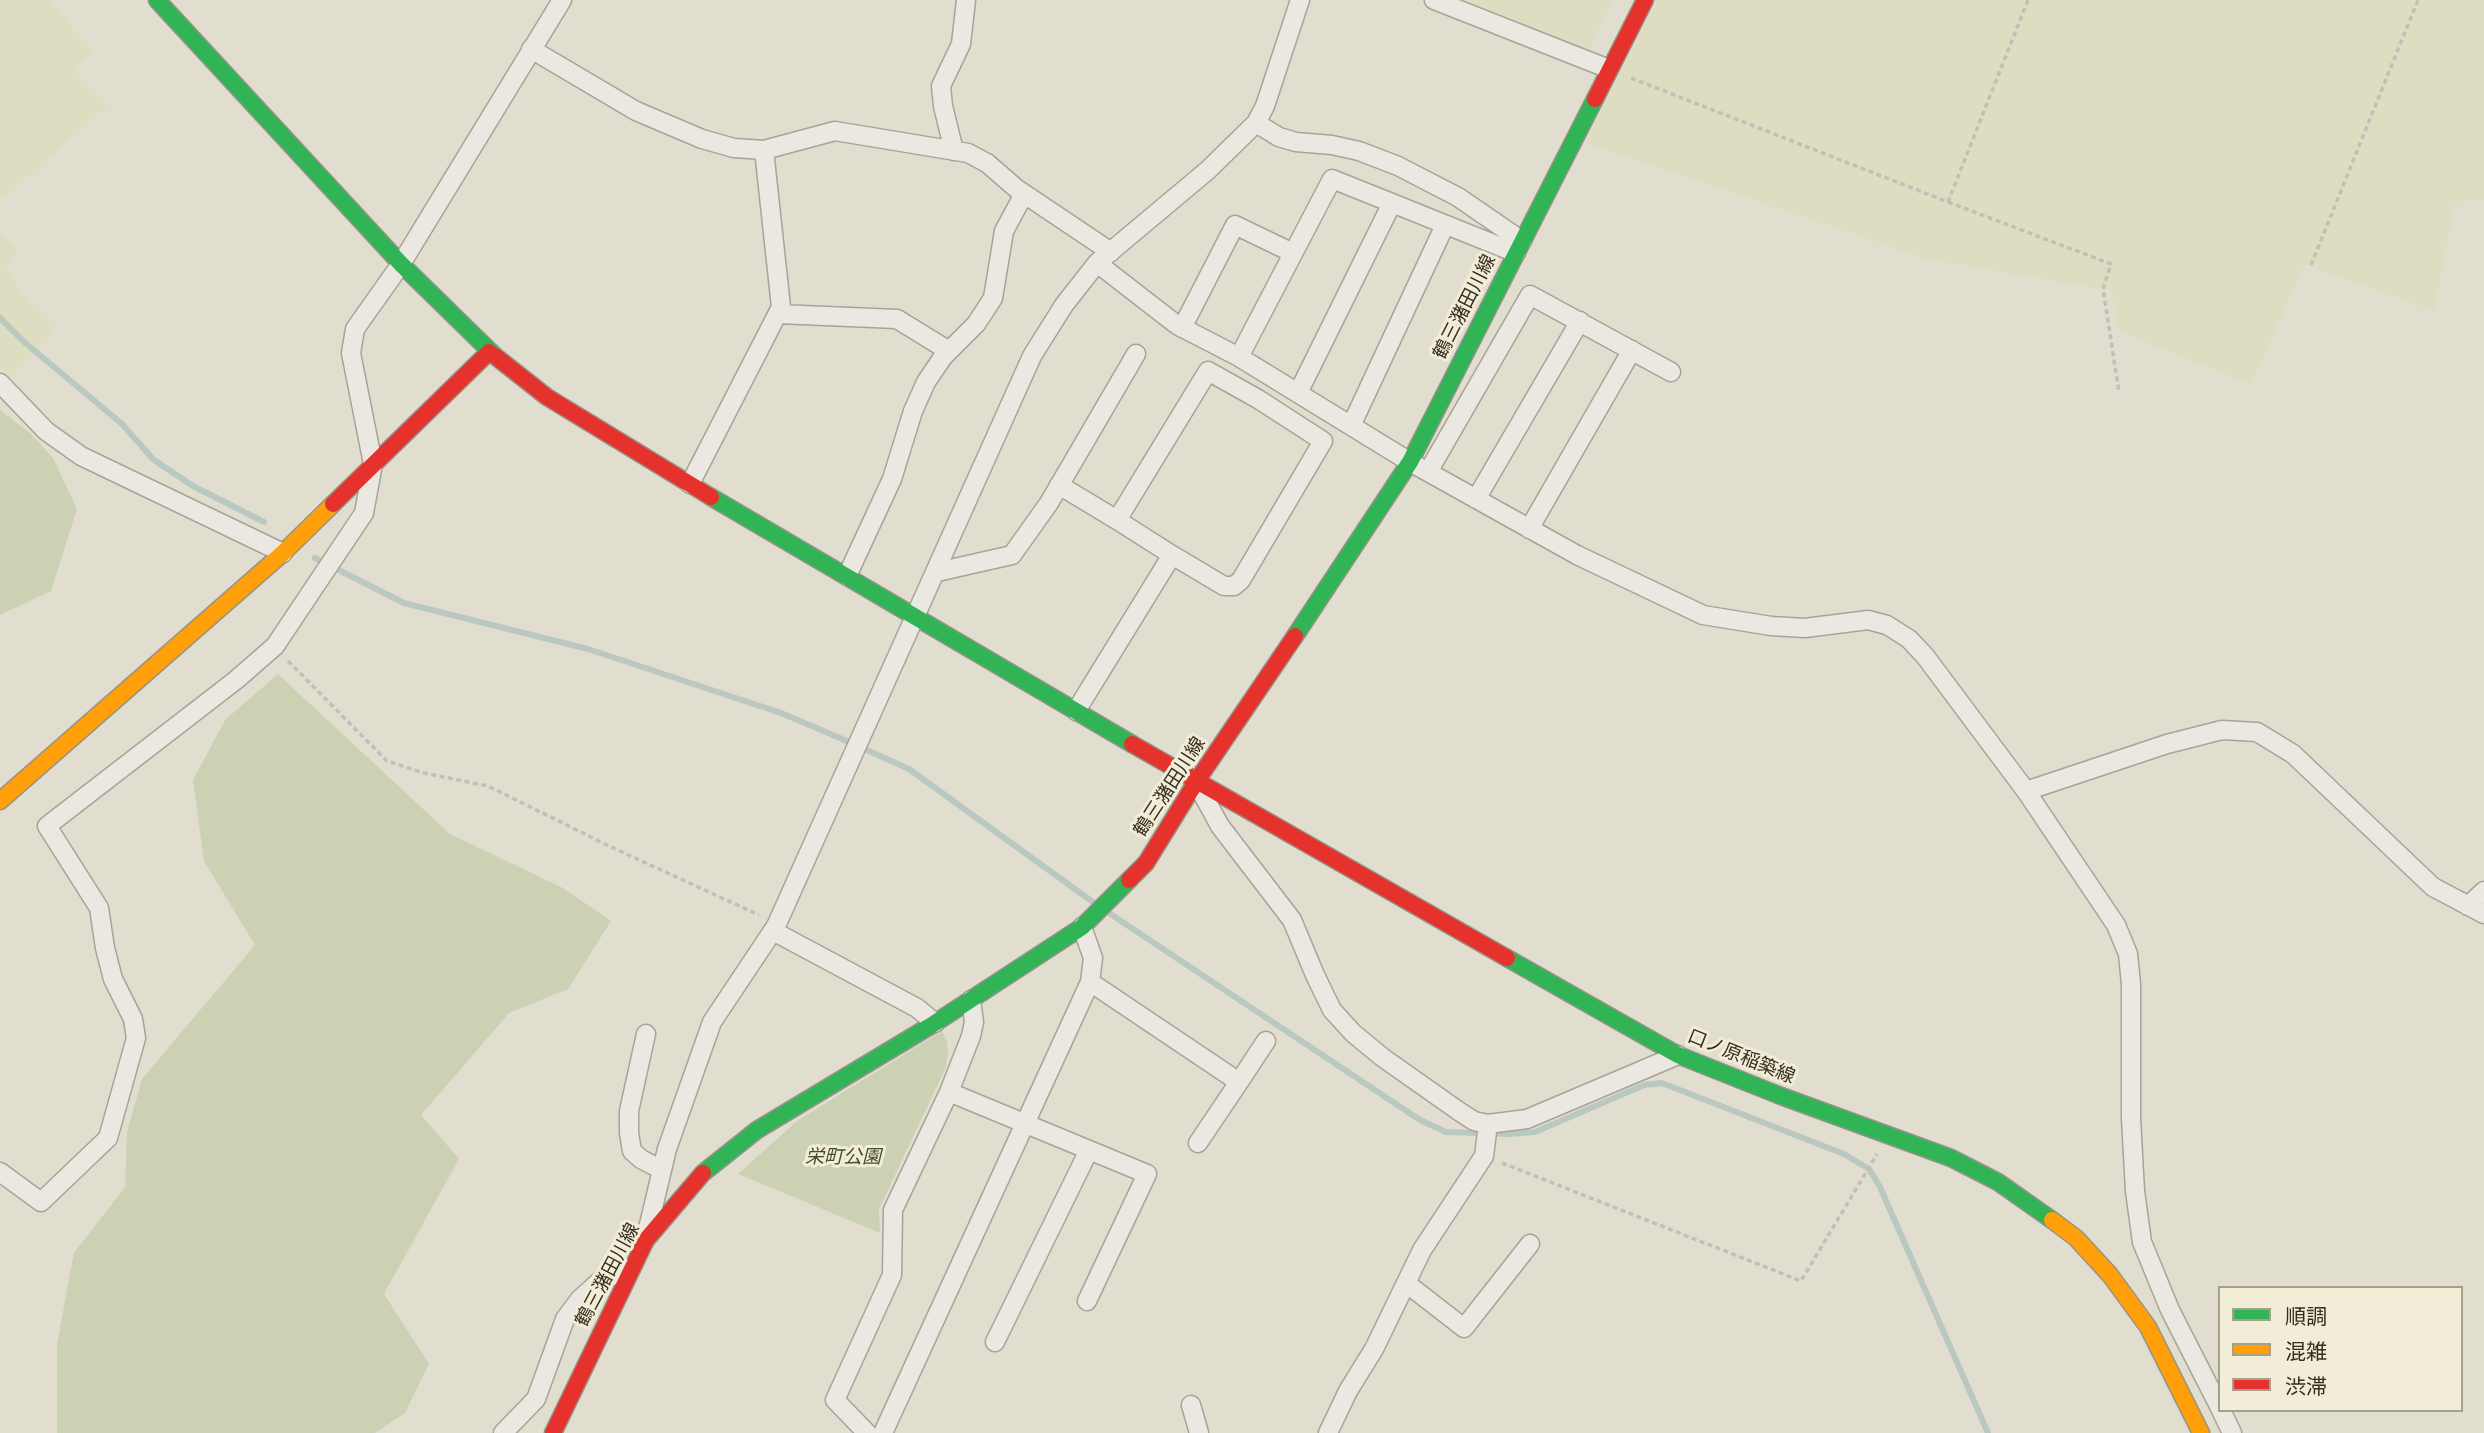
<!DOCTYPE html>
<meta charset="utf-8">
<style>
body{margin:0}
#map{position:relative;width:2484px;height:1433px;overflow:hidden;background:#e1decf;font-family:Merriweather,"Noto Sans JP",serif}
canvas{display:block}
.legend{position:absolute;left:2218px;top:1286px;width:245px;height:126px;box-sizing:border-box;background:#f2edd6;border:2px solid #a6a08e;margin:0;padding:9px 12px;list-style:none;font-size:21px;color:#352d21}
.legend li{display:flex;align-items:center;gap:14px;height:35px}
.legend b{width:35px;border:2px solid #a6a08e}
</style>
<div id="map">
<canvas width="2484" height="1433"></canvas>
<ul class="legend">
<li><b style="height:9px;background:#30b455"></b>順調</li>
<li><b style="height:9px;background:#ff9f0a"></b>混雑</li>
<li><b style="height:9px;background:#e5322d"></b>渋滞</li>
</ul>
</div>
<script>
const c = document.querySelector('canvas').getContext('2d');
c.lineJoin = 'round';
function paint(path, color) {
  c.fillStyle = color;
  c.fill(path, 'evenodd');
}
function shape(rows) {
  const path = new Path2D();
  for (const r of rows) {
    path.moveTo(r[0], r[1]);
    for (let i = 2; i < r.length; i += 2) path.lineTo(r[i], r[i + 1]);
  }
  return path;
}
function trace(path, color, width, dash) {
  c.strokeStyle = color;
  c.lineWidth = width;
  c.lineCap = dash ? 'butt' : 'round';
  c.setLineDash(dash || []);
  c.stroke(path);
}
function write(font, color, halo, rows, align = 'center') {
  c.font = font + ' Merriweather,"Noto Sans JP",serif';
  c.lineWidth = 6;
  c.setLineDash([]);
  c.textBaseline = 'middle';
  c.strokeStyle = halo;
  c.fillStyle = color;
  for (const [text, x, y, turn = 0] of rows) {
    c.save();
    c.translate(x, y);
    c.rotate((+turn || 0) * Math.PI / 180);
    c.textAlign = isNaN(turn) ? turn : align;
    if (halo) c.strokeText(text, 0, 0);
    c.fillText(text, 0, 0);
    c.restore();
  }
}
const farmland = shape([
 [0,0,50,0,93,52,74,70,108,106,0,201],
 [1460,0,1612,0,1589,50],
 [1658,0,2484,0,2484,200,2455,202,2435,311,2304,265,2252,385,2117,330,2112,291,1927,259,1585,143],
 [0,233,19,252,5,267,30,304,56,330,9,379,0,370]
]);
const green = shape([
 [0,410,31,434,53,458,77,509,51,591,0,615],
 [278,674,450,834,563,888,611,921,568,989,509,1013,421,1115,459,1159,384,1294,429,1364,405,1413,375,1433,57,1433,57,1344,74,1253,125,1187,127,1132,142,1079,255,945,204,861,193,780,225,720],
 [942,1031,947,1041,948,1053,945,1069,879,1209,880,1233,738,1174,797,1121]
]);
const stream = shape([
 [0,318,23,341,122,424,154,460,193,486,264,522],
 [315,558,404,603,588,649,781,713,840,738,909,769,1097,905],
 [1106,911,1420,1120,1446,1132,1509,1134,1535,1132,1644,1085,1662,1083,1844,1154,1869,1169,1880,1187,1988,1433]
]);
const path = shape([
 [1631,78,1948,202,2028,0],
 [1948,202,2111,264,2103,289,2119,392],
 [2311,265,2418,0],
 [288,661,387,761,424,773,488,786,611,847,759,915],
 [1502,1163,1801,1281,1877,1154]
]);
const street = shape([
 [1434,0,1609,69],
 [531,49,636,111,702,139,734,148,764,150],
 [1256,123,1279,137,1296,142,1332,145,1359,151,1398,166,1458,197,1522,241],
 [954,151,943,106,941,86,961,44,966,0],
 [1392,203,1516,253],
 [1097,263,1177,325,1239,357,1410,462,1577,555,1703,615,1771,626,1805,628,1868,620,1887,625,1909,639,1925,656,2026,791,2116,925,2128,954,2131,984,2131,1118,2135,1191,2142,1242,2170,1310,2220,1408],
 [778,314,897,319,949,351],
 [1182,328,1235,225,1293,253],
 [1239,357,1332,179,1392,203,1298,393],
 [0,383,46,431,81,456,283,553],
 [1351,426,1445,225],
 [1428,472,1530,295,1671,372],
 [690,484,781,307,764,150,835,131,968,153,987,163,1017,189,1111,252],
 [1059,485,1117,520],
 [1476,499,1580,321],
 [1529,529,1632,350],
 [937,572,1012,555,1049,503,1136,354],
 [847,576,892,479,913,411,926,382,943,357,976,324,993,298,1004,231,1024,194],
 [1076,711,1172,555,1224,586,1234,586,1241,580,1323,441,1258,399,1208,371,1117,520,1172,555],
 [1196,782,1220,826,1292,920,1315,975,1332,1010,1353,1033,1382,1057,1460,1112,1474,1121,1488,1124],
 [2026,791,2167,744,2222,730,2257,732,2293,754,2433,887,2484,914],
 [2468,906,2484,891],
 [773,931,917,1008,935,1023],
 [1090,982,1239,1082,1198,1143],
 [646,1034,629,1111,629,1133,632,1151,641,1159,662,1170],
 [1239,1082,1266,1041],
 [949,1092,971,1036,974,1022,971,1000],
 [0,1172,41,1202,108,1138,136,1038,133,1019,113,979,105,948,99,908,47,826,236,680,275,646,364,513,373,464,351,353,355,329,401,264,562,0],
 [646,1237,667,1149,712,1022,776,926,1032,356,1064,305,1097,263,1208,170,1256,123,1265,106,1300,0],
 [1406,1283,1464,1328,1530,1244],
 [1087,1301,1147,1174,1089,1150],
 [1191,1405,1199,1433],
 [2221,1410,2232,1433],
 [503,1433,536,1399,565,1319,580,1299,600,1281,630,1268],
 [867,1433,835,1400,892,1275,893,1210,949,1092,1089,1150,995,1342],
 [883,1433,1090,982,1093,958,1082,927],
 [1328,1433,1348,1391,1374,1349,1422,1250,1484,1156,1488,1124,1527,1119,1678,1055]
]);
const fast = shape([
 [157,0,401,264,495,356],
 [711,497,1132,744],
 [1295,636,1410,462,1595,99],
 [1507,958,1678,1055,1781,1096,1951,1158,1998,1182,2052,1220],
 [703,1173,757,1130,935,1023,1082,927,1129,880]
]);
const slow = shape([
 [0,801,283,553,333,504],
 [2052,1220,2076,1238,2110,1275,2148,1327,2201,1433]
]);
const jam = shape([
 [1595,99,1645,0],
 [495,356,547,397,711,497],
 [333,504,489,352],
 [1132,744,1507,958],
 [1129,880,1146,863,1196,782,1295,636],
 [553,1433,646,1240,703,1173]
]);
const streetNames = [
 ["鶴三潴田川線",1465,307,-63],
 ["鶴三潴田川線",1170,787,-57],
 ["口ノ原稲築線",1741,1057,22],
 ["鶴三潴田川線",608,1275,-62]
];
const parkNames = [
 ["栄町公園",843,1158]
];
paint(farmland, '#dfddc1');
paint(green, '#cdd1b3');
trace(stream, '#b9c8c0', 6);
trace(street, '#a7a398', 21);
trace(fast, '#979388', 19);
trace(slow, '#979388', 19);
trace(jam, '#979388', 19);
trace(path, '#c2bfb7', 3.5, [5, 3.5]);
trace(street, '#eae8e0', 18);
trace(fast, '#30b455', 16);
trace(slow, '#ff9f0a', 16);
trace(jam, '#e5322d', 16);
write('19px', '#352d21', '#f2edd6', streetNames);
write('italic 19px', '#424f29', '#f2edd6', parkNames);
</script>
